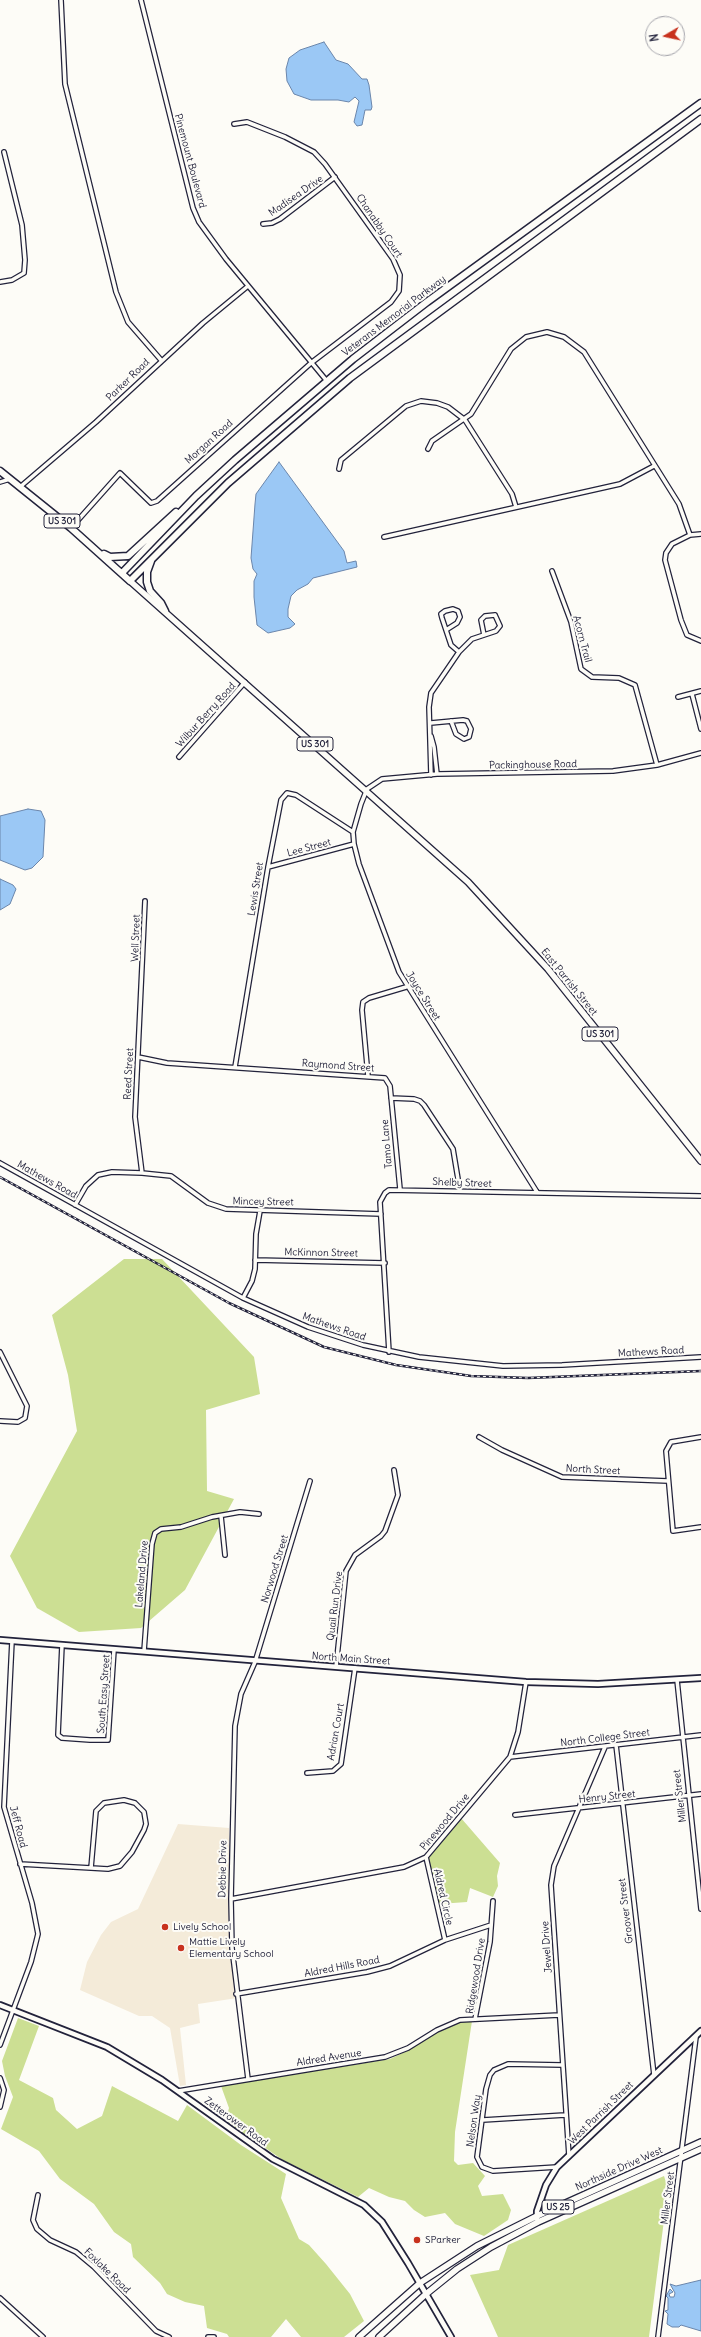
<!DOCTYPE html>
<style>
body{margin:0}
#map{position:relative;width:701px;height:2337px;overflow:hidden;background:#fdfcf7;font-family:Delius,sans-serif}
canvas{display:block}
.north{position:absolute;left:645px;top:16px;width:40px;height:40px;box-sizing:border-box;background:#fdfcf7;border:1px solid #a5a5ac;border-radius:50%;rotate:261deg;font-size:11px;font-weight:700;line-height:16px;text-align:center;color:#22223b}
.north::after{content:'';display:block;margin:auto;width:14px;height:18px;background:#c8321e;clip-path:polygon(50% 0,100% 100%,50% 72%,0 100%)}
</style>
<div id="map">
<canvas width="701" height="2337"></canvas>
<div class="north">N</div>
</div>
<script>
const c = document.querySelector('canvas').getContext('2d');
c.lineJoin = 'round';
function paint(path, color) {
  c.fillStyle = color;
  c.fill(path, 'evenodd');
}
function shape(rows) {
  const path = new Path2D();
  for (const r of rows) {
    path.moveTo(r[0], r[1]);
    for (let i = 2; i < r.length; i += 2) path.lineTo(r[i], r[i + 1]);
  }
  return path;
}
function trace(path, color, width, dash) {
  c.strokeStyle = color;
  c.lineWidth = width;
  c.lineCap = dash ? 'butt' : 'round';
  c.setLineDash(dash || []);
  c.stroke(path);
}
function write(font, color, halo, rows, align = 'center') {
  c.font = font + ' Delius,sans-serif';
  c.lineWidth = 4;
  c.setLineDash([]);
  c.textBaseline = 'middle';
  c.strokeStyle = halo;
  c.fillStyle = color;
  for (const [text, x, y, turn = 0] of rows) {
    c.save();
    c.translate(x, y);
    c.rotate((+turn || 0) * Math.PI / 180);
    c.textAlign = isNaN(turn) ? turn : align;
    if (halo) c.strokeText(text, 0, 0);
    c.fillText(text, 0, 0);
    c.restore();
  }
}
const built = shape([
 [178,1824,229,1828,229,1934,237,1998,198,2004,200,2023,180,2028,186,2085,180,2086,170,2028,152,2016,139,2016,80,1990,87,1962,101,1935,111,1922,138,1909]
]);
const green = shape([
 [124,1259,162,1259,254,1357,260,1394,206,1410,207,1491,234,1499,185,1590,141,1628,79,1632,37,1608,10,1556,77,1431,68,1375,52,1315],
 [461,1818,500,1863,497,1876,498,1886,493,1897,470,1888,467,1902,439,1904,427,1858],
 [18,2018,39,2026,19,2080,53,2098,56,2110,77,2129,102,2116,112,2086,178,2121,187,2105,241,2145,286,2174,281,2198,299,2239,309,2245,326,2264,350,2294,364,2321,344,2337,301,2337,286,2319,271,2337,229,2337,227,2334,207,2328,204,2306,185,2302,167,2294,160,2283,133,2257,131,2244,114,2232,94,2204,60,2179,39,2151,1,2129,13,2097,5,2076,2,2061],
 [472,2021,455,2132,454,2161,458,2165,473,2163,485,2176,478,2186,482,2196,503,2194,511,2210,508,2220,484,2236,455,2224,445,2213,425,2217,414,2210,405,2201,389,2197,369,2188,358,2197,283,2160,234,2127,226,2119,229,2108,221,2086,390,2059,409,2050,441,2030,459,2022],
 [664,2176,668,2189,649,2337,498,2337,470,2275,499,2270,508,2245]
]);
const water = shape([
 [324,42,336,60,348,64,362,79,367,79,369,85,372,107,371,110,365,110,362,125,357,126,354,122,359,101,355,97,349,102,338,100,311,100,294,94,287,81,286,69,289,58,300,50,324,42],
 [279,462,344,551,347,563,356,561,357,567,313,578,308,584,297,590,291,596,288,609,288,617,295,624,290,628,268,633,257,625,254,597,254,581,257,574,253,569,251,558,255,504,256,494,279,462],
 [28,809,41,811,45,820,43,857,32,868,25,870,0,860,0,816,28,809],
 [0,879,13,885,16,889,10,904,0,910,0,879],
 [701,2280,701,2331,681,2325,679,2327,672,2327,667,2324,668,2314,665,2311,668,2310,668,2298,666,2296,670,2289,673,2292,669,2294,670,2297,674,2297,675,2293,670,2284,676,2286,701,2280]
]);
const minor = shape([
 [61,0,65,84,116,292,128,322,161,360],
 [141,0,193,208,199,222,226,259,326,380],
 [263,224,272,223,280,219,335,177],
 [0,282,12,280,24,273,25,260,22,225,4,152],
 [428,449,432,441,471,414,511,349,526,337,547,332,564,337,584,352,679,504,690,535],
 [339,469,341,460,406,406,421,401,437,403,448,407,465,420,512,494,516,507],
 [0,482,10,479],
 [20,487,96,422,203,323,248,286],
 [71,528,120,473,151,503,157,501,311,363,391,302,399,291,400,275,393,259,325,164,314,152,285,137,247,122,234,124],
 [701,534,690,535,672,544,666,553,665,560,681,620,687,635,701,641],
 [384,537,620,484,654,466],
 [552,571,571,622,581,669,592,677,619,678,635,685,657,765],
 [495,615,500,626,496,631,484,635,481,620,485,616,495,615],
 [446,630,457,623,460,617,458,611,453,609,445,611,441,614,442,618,451,645,459,652],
 [692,694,701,729],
 [678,697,701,691],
 [431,723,463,720,467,721,471,729,469,737,464,739,456,734,451,721],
 [431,736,434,747,437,774],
 [179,757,245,682],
 [431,775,429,707,431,693,459,652,472,639,484,635],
 [268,867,354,844],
 [138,1057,167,1063,385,1078,390,1086,400,1189],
 [235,1067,268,867,281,800,287,793,296,795,353,832],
 [368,1076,362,1010,363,1002,369,998,406,987],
 [391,1098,414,1099,420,1101,424,1105,453,1149,460,1191],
 [0,1163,243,1298,308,1327,363,1345,419,1357,503,1366,562,1365,701,1357],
 [142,1173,135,1117,145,901],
 [537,1192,399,972,359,864,354,844,353,832,361,804,367,789,382,779,437,774,613,771,657,765,701,753],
 [75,1205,86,1186,98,1175,112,1172,142,1173,171,1176,208,1203,226,1209,381,1214],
 [255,1260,385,1263],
 [243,1298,252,1281,255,1269,256,1234,260,1211],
 [0,1352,27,1406,25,1418,18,1422,0,1421],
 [389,1352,380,1202,385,1193,389,1190,701,1196],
 [479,1437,502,1450,562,1477,668,1481],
 [701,1437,671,1442,666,1451,673,1531,701,1527],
 [221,1516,225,1555],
 [62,1645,58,1735,62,1738,90,1740,108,1740,114,1650],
 [144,1651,152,1544,155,1533,161,1529,181,1527,212,1517,240,1512,259,1514],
 [336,1667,346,1571,355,1555,381,1536,385,1531,398,1495,394,1470],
 [677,1680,701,1909],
 [616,1745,654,2075],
 [510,1757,701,1735],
 [307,1773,333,1771,341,1764,355,1668],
 [124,1800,135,1803,144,1812,146,1824,144,1830,132,1852,120,1866,108,1869,91,1868,96,1811,104,1803,124,1800],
 [515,1815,701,1794],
 [426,1857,445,1940],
 [20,1864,91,1868],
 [231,1899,404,1867,426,1857,510,1757,518,1732,526,1682],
 [236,1994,367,1972,390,1966,445,1940,491,1925],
 [475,2019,490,1942,493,1901],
 [0,2045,31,1962,38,1934,32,1903,4,1807,12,1641],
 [0,2078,4,2090,0,2107],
 [248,2079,232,1948,231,1899,235,1726,241,1694,255,1662,310,1481],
 [178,2091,385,2057,408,2048,437,2030,460,2020,559,2015],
 [483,2120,565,2115],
 [569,2156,551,1885,554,1866,605,1747],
 [557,2167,493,2171,482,2167,477,2157,486,2089,490,2075,494,2070,508,2064,562,2065],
 [38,2195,33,2220,37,2229,50,2240,76,2252,94,2267,156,2331,169,2337],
 [0,2298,43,2337],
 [208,2337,214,2337],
 [658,2337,696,2037]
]);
const tertiary = shape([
 [0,1640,526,1682,598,1684,701,1678],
 [0,2005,107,2047,162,2080,273,2159,364,2205,382,2222,408,2263,451,2337],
 [537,2219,537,2211,546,2185,557,2167,701,2031]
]);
const primary = shape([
 [130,581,468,882,548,969,701,1161],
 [359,2337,420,2283,477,2246,537,2216,701,2142],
 [379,2337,426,2294,457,2269,491,2247,538,2222,701,2149]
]);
const trunk = shape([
 [0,471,71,528,130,581,228,483,350,378,701,119],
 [104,554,110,557,128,556,176,512],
 [151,561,147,572,147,582,150,591,161,603,165,611],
 [122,573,196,496,235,460,353,359,427,302,701,103]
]);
const rail = shape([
 [0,1177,229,1303,324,1347,396,1365,471,1376,528,1378,701,1371]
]);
const markers = [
 [165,1927,4,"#c8321e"],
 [181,1948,4,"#c8321e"],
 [417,2240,4,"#c8321e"]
];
const shields = [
 [62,521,36],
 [315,744,36],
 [600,1034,36],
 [558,2207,32]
];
const shieldNames = [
 ["US 301",62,521],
 ["US 301",315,744],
 ["US 301",600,1034],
 ["US 25",558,2207]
];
const streetNames = [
 ["Pinemount Boulevard",190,161,75],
 ["Madisea Drive",296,196,-35],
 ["Chanabby Court",379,226,56],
 ["Veterans Memorial Parkway",394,316,-37],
 ["Parker Road",128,380,-44],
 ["Morgan Road",209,442,-42],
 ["Acorn Trail",582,639,75],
 ["Wilbur Berry Road",206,715,-48],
 ["Packinghouse Road",533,765,-1],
 ["Lee Street",309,848,-15],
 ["Lewis Street",256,889,-81],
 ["Well Street",136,938,-88],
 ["East Parrish Street",569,982,51],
 ["Joyce Street",423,996,58],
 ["Raymond Street",338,1066,4],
 ["Reed Street",129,1074,-87],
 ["Tamo Lane",387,1144,-95],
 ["Mathews Road",47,1180,29],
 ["Shelby Street",462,1183,2],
 ["Mincey Street",263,1202,1],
 ["McKinnon Street",321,1253,1],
 ["Mathews Road",334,1327,19],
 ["Mathews Road",651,1352,-3],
 ["North Street",593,1470,3],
 ["Norwood Street",275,1569,-73],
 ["Lakeland Drive",142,1574,-85],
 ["Quail Run Drive",335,1606,-83],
 ["North Main Street",351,1659,4],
 ["South Easy Street",104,1694,-86],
 ["Adrian Court",336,1732,-80],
 ["North College Street",605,1738,-7],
 ["Miller Street",680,1796,-97],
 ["Henry Street",607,1797,-6],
 ["Pinewood Drive",445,1822,-50],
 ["Jeff Road",18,1827,75],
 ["Debbie Drive",223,1869,-89],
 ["Aldred Circle",443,1897,77],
 ["Groover Street",626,1911,-97],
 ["Jewel Drive",547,1947,-94],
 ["Aldred Hills Road",342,1967,-11],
 ["Ridgewood Drive",476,1976,-81],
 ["Aldred Avenue",329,2058,-9],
 ["West Parrish Street",601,2113,-44],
 ["Nelson Way",474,2121,-82],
 ["Zetterower Road",236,2122,36],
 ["Northside Drive West",619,2169,-24],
 ["Miller Street",668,2198,-83],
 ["Foxlake Road",107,2271,44]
];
const poiNames = [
 ["Lively School",173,1927],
 ["Mattie Lively",189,1942],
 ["Elementary School",189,1954],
 ["SParker",425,2240]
];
paint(built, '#f4ebd9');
paint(green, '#ccdf93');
paint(water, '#9bc8f5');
trace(water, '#6b86ab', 1);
trace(minor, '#22223b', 6);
trace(tertiary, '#22223b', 8);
trace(primary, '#22223b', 8);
trace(trunk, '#22223b', 9);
trace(minor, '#fdfcf7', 3.5);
trace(tertiary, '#fdfcf7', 4.5);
trace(primary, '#fdfcf7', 5.5);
trace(trunk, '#fdfcf7', 6);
trace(rail, '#22223b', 2.5);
trace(rail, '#fdfcf7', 1, [3]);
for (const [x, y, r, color] of markers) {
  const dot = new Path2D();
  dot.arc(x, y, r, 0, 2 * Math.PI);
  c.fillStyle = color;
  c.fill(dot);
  trace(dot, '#fdfcf7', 1.5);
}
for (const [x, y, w] of shields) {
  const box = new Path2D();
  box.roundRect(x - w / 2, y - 7, w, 14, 3);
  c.fillStyle = '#fdfcf7';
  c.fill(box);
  trace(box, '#22223b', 1);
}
write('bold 9px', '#22223b', null, shieldNames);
write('10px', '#22223b', '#fdfcf7', streetNames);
write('10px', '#22223b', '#fdfcf7', poiNames, 'left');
</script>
